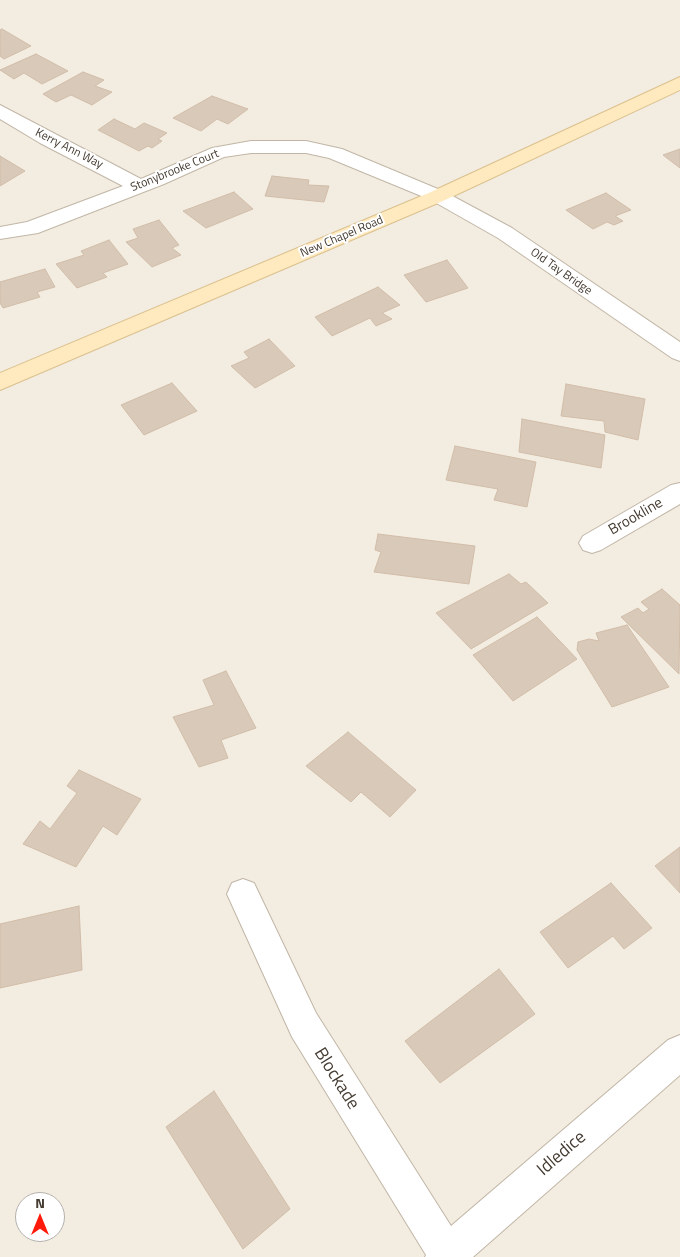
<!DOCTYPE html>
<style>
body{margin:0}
#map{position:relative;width:680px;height:1257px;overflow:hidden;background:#f3ece1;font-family:"Titillium Web",sans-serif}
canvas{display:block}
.north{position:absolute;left:15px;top:1192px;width:50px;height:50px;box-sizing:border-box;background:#fff;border:1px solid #b4b1ad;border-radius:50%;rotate:0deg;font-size:14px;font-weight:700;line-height:20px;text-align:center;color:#443b31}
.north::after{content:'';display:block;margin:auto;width:18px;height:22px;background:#ff1b0c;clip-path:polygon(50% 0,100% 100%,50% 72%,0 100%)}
</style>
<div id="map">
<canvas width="680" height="1257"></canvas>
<div class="north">N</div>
</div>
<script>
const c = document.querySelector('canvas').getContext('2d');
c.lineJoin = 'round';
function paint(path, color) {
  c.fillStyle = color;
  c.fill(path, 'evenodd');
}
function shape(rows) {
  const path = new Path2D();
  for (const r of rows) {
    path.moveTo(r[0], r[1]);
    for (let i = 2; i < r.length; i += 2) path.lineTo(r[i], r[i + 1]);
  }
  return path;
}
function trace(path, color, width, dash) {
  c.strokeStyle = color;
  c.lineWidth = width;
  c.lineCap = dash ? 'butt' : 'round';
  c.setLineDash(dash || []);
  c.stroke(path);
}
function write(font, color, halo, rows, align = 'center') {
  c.font = font + ' "Titillium Web",sans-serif';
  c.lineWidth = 4;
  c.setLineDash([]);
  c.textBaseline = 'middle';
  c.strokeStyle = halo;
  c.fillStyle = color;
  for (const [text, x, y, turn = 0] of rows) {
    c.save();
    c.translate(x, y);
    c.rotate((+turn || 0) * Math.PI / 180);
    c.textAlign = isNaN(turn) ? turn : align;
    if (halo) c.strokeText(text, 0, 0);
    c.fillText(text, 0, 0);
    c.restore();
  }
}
const building = shape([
 [2,29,31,46,4,59,0,56,0,30,2,29],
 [36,54,68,71,42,84,24,73,14,79,0,70,36,54],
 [83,72,104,80,95,86,112,92,92,105,71,95,56,102,43,94,83,72],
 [212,96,248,109,228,124,217,119,201,131,173,118,212,96],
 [114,119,135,129,144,123,167,133,158,139,162,141,152,148,148,146,139,151,98,130,114,119],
 [680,149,680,168,663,155,680,149],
 [0,156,25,171,0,186,0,156],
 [272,176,309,180,308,185,329,186,324,202,265,196,272,176],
 [234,192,253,209,206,228,183,211,234,192],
 [606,193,631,210,615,216,623,221,614,225,607,222,593,229,566,210,606,193],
 [159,220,179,245,172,248,181,255,152,267,126,242,138,238,133,229,159,220],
 [109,240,128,264,103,273,107,277,77,288,56,264,84,255,81,251,109,240],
 [447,260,468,288,426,302,404,275,447,260],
 [45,269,55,287,37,292,40,297,3,308,0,303,0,282,45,269],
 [378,287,400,305,382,313,392,319,376,326,370,318,332,336,315,317,378,287],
 [269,339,295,366,255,388,231,366,249,358,244,352,269,339],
 [172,383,197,411,144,435,121,405,172,383],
 [566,384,645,399,638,440,605,432,604,421,561,416,566,384],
 [522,419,605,435,601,468,519,452,522,419],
 [455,446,536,462,527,507,494,500,498,489,446,480,455,446],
 [378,534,475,546,469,584,374,572,381,552,375,550,378,534],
 [509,574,521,584,526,582,548,603,471,649,436,613,509,574],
 [662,589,680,605,679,674,621,617,638,608,643,613,649,609,641,602,662,589],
 [537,617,577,659,513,701,473,655,537,617],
 [627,625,669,687,612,707,577,650,578,642,589,639,599,641,596,633,627,625],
 [226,671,256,728,221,740,228,758,199,767,173,717,214,705,203,680,226,671],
 [348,732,416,790,390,817,361,792,351,802,306,766,348,732],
 [79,770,141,799,117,835,103,826,76,867,23,844,40,821,50,829,77,793,67,786,79,770],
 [680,847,680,893,655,866,680,847],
 [611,883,652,928,624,949,613,936,568,968,540,932,611,883],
 [79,906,82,970,0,988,0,924,79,906],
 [499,969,535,1014,440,1083,405,1041,499,969],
 [214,1091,290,1209,243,1249,166,1127,214,1091]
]);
const street = shape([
 [0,105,141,179,212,148,251,141,306,141,342,149,445,192,512,228,680,342,680,361,672,358,498,238,431,200,329,158,306,153,251,153,224,157,164,184,38,233,0,239,0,227,27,222,123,186,40,143,0,119,0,105],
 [680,483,680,504,601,550,592,553,583,550,579,543,583,536,671,485,680,483],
 [243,879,254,883,316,1013,451,1226,668,1040,680,1035,680,1075,473,1257,425,1257,426,1255,292,1037,227,894,232,883,243,879]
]);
const secondary = shape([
 [680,77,680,90,445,200,0,390,0,373,431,192,680,77]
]);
const farStreetnames = [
 ["Kerry Ann Way",69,149,27],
 ["Stonybrooke Court",175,171,-22],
 ["New Chapel Road",342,237,-23],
 ["Old Tay Bridge",561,272,35]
];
const streetNames = [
 ["Brookline",636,517,-30]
];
const nearStreetnames = [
 ["Blockade",336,1079,58],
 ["Idledice",562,1154,-41]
];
paint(building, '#d8c9b8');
trace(building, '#d1bda8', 1);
trace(street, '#c1b6a6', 2);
trace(secondary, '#dac08d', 2);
paint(street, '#fff');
paint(secondary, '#ffeabf');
write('12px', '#443b31', '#fff', farStreetnames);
write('15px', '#443b31', '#fff', streetNames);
write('18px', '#443b31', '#fff', nearStreetnames);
</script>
